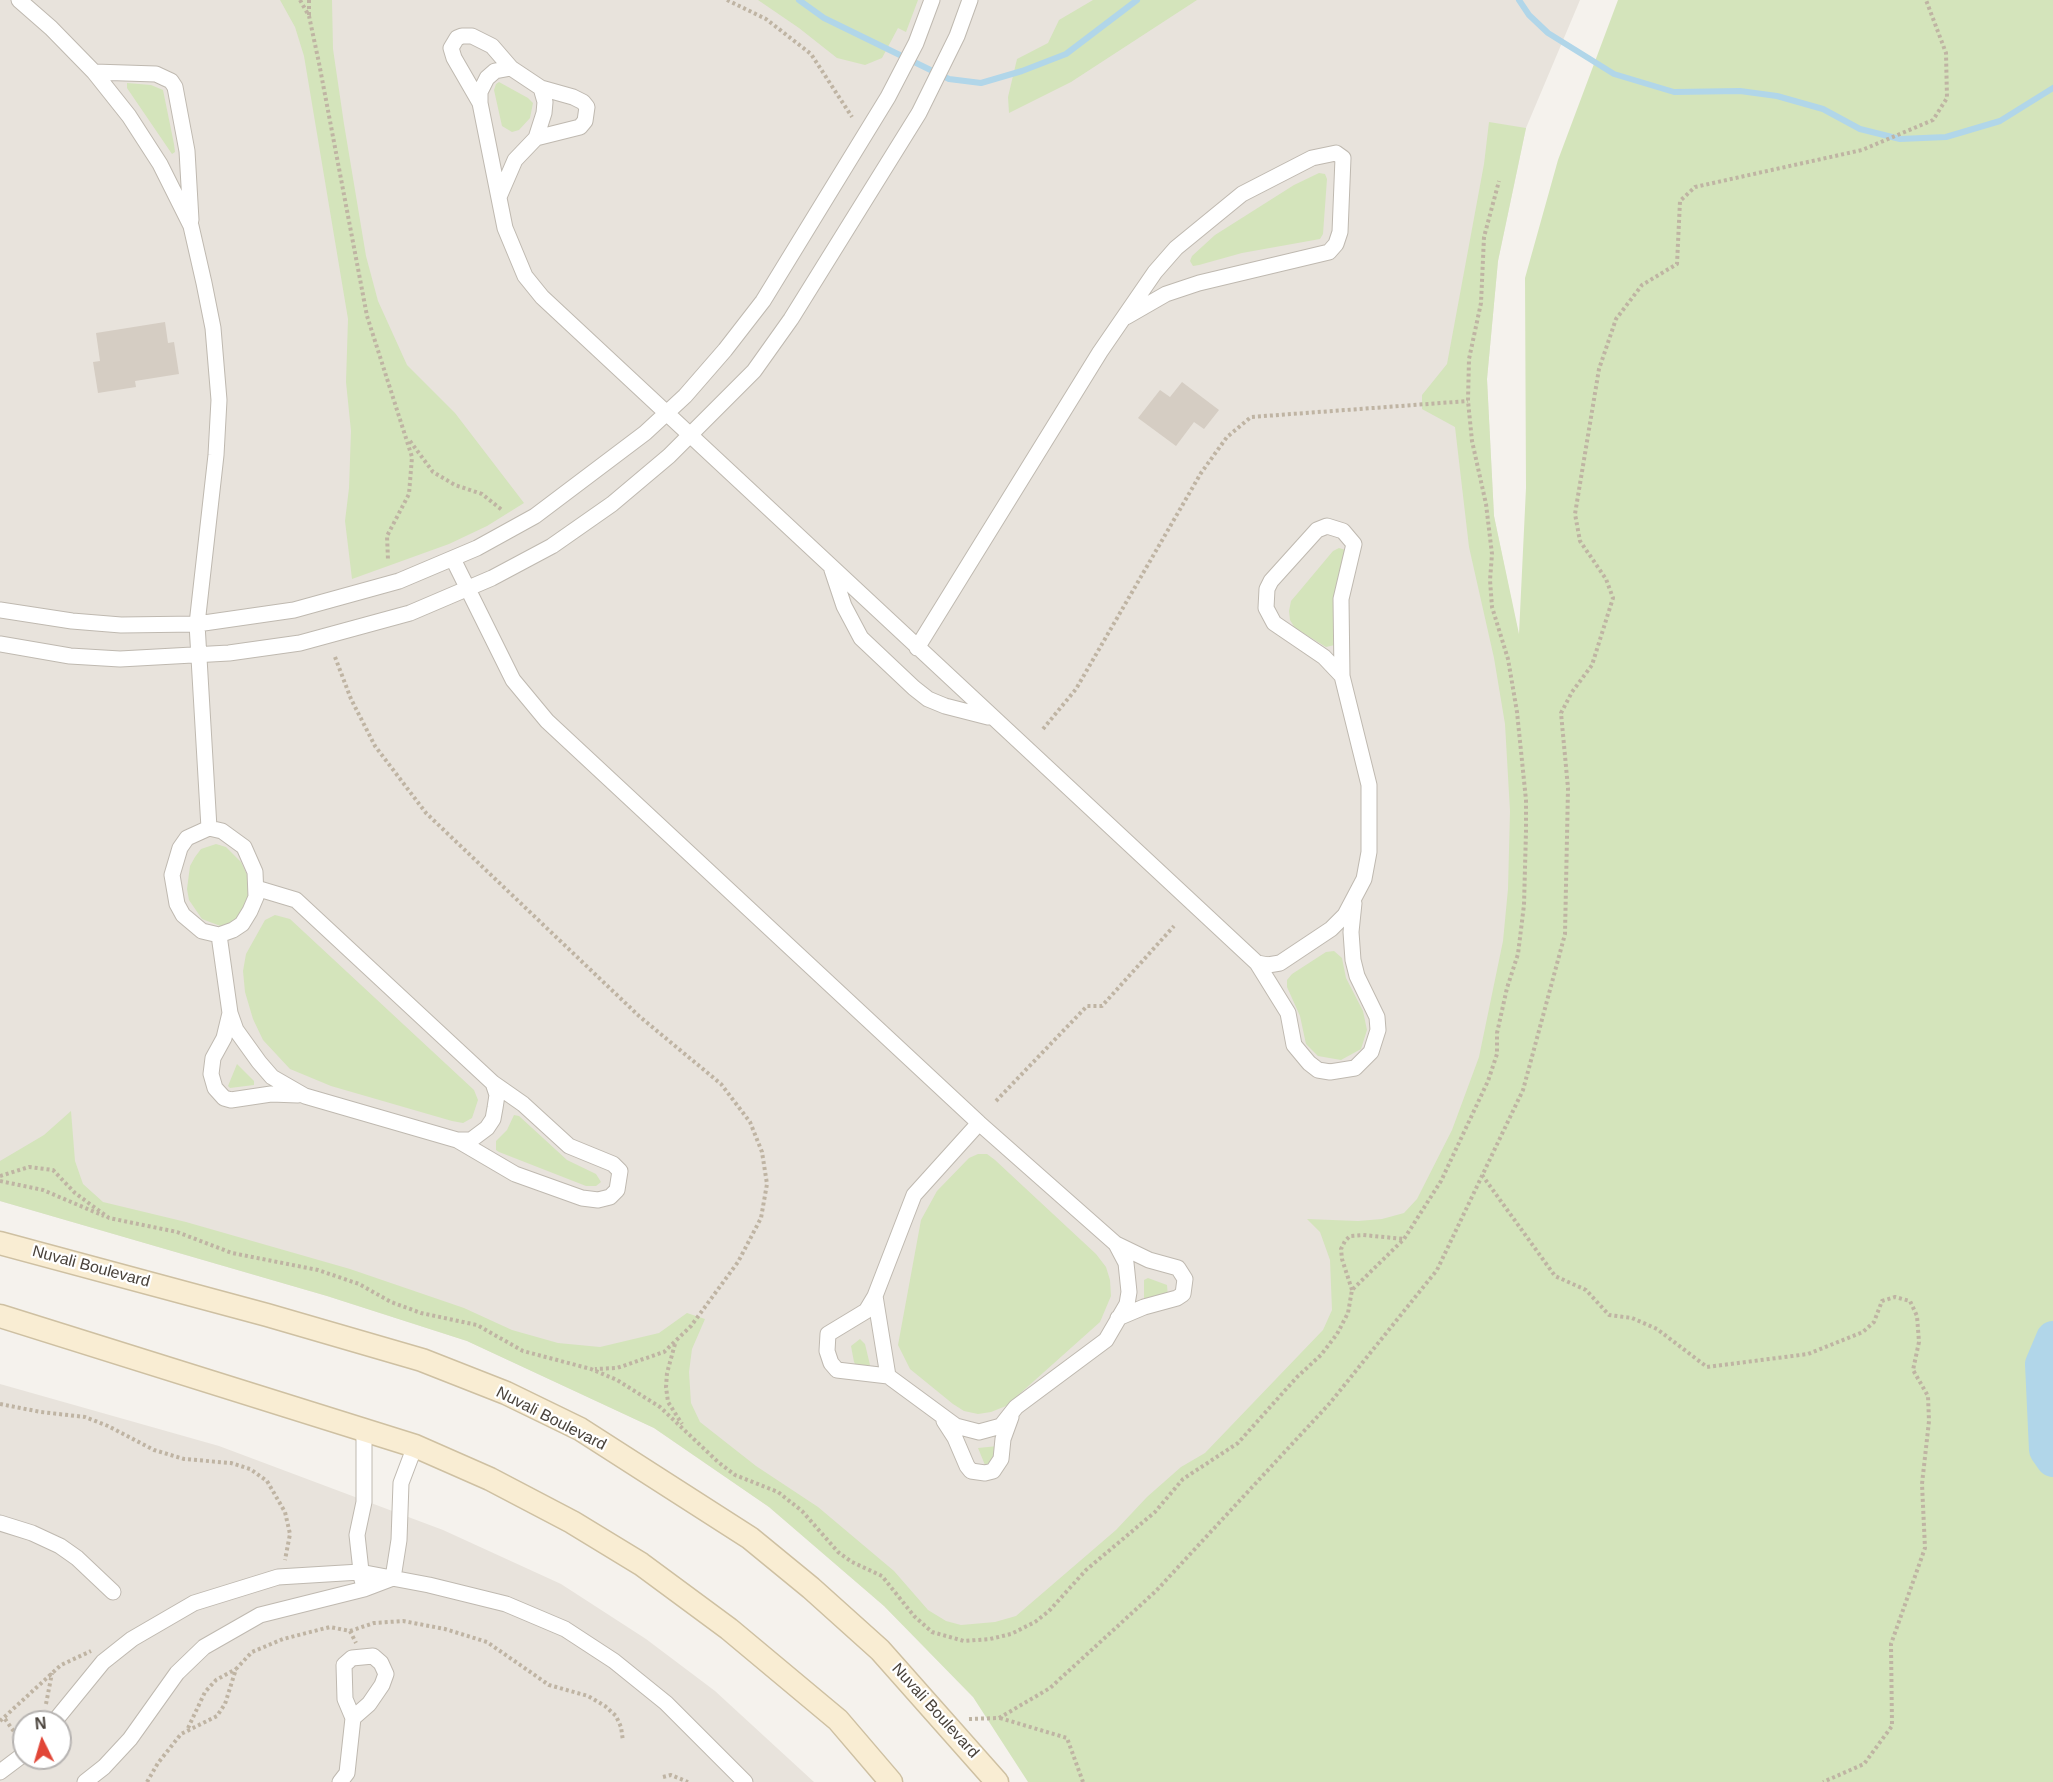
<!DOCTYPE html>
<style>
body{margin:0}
#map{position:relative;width:2053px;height:1782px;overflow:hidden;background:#f5f2ed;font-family:Helvetica,sans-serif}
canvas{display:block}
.north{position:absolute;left:12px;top:1710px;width:60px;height:60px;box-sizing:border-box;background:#fff;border:2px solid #b6b3b1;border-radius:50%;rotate:355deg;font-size:16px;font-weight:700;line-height:24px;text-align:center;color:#49423b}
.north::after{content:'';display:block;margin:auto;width:21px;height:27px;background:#e14637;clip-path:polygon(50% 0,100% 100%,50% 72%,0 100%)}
</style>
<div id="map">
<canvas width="2053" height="1782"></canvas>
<div class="north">N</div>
</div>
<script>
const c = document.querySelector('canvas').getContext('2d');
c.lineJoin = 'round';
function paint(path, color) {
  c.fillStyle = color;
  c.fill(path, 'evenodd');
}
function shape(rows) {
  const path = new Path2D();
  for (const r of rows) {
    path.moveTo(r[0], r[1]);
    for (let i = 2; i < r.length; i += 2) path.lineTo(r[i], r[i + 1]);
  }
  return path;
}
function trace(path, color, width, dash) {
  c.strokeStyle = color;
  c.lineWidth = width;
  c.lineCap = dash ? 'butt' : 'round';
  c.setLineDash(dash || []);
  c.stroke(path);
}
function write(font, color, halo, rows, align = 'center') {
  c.font = font + ' Helvetica,sans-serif';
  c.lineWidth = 4.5;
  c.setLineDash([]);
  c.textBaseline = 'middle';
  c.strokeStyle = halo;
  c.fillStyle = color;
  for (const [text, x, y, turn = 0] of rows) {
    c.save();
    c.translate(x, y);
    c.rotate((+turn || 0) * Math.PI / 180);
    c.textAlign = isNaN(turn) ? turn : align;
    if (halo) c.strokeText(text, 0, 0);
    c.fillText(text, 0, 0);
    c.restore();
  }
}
const residential = shape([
 [0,0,1580,0,1526,128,1498,261,1487,379,1494,516,1519,637,1516,1022,1399,1279,973,1697,884,1606,769,1507,654,1428,467,1341,327,1296,0,1201],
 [0,1384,219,1446,443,1530,561,1584,646,1639,715,1691,814,1782,0,1782],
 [24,1722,60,1722,60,1758,24,1758]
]);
const green = shape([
 [280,0,332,0,333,49,344,124,366,256,378,301,407,365,455,413,524,503,487,526,449,544,352,579,345,521,349,488,351,431,346,382,348,319,304,56,295,27],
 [758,0,918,0,906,32,898,28,882,58,865,65,837,58,799,28],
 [1093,0,1197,0,1071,82,1009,113,1008,97,1017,59,1048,43,1059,20],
 [1618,0,2053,0,2053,1782,1028,1782,973,1697,884,1606,769,1507,654,1428,467,1341,327,1296,0,1201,0,1161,44,1135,71,1111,75,1161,83,1184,103,1202,186,1222,350,1269,464,1308,512,1330,558,1343,600,1347,659,1333,687,1313,705,1319,692,1349,689,1372,691,1403,700,1422,756,1466,818,1507,894,1571,928,1610,946,1621,961,1625,995,1622,1016,1616,1116,1530,1147,1497,1181,1467,1205,1453,1323,1330,1332,1310,1330,1260,1320,1232,1307,1219,1358,1221,1382,1219,1404,1213,1417,1199,1452,1130,1479,1057,1503,941,1508,889,1510,811,1505,724,1494,658,1469,547,1455,427,1422,409,1422,395,1447,364,1484,164,1489,122,1526,128,1498,261,1487,379,1494,516,1519,634,1526,488,1525,278,1558,160],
 [499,82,528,98,533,103,530,118,519,130,512,132,502,126,494,90,496,84],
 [127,83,151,85,163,90,174,144,175,152,172,154,127,88],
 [1319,173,1325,174,1327,179,1323,234,1320,239,1242,253,1199,265,1193,266,1190,261,1192,256,1215,235,1294,185],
 [1339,548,1349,551,1339,644,1326,647,1295,628,1290,620,1289,611,1291,601,1297,594,1333,551],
 [216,844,226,847,241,862,247,875,249,893,248,905,238,921,223,927,202,919,189,900,187,889,190,866,195,857,201,849],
 [275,915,290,919,474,1090,478,1100,472,1118,463,1123,452,1121,331,1086,290,1069,263,1040,253,1019,245,992,243,971,246,954,265,920],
 [1334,951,1342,958,1346,978,1363,1011,1367,1030,1361,1049,1341,1060,1318,1056,1306,1044,1300,1016,1287,987,1287,980,1292,974,1326,952],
 [237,1064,254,1081,254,1085,230,1088,228,1086],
 [514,1115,519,1116,567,1160,596,1174,601,1182,596,1186,586,1186,499,1152,496,1150,496,1141,507,1130],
 [978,1154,987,1154,995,1160,1096,1254,1106,1267,1110,1280,1111,1296,1100,1322,1006,1406,991,1412,978,1414,964,1411,953,1404,910,1369,898,1345,921,1220,937,1191,969,1158],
 [1148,1278,1167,1285,1168,1297,1144,1301,1144,1280],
 [860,1339,865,1344,870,1365,867,1368,857,1367,854,1362,851,1346],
 [998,1446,996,1464,985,1465,978,1448]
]);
const stream = shape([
 [799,0,824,18,949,79,981,83,1022,71,1066,54,1137,0],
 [1519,0,1529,15,1548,33,1614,74,1674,92,1740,91,1777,96,1823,109,1860,129,1900,139,1946,137,2000,121,2053,88]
]);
const river = shape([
 [2053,1338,2042,1364,2046,1450,2053,1460]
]);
const building = shape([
 [165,322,168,343,174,342,179,374,135,381,136,387,98,393,93,362,100,361,96,333],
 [1182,382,1219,410,1204,429,1194,422,1176,446,1138,418,1160,390,1170,397]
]);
const path = shape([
 [300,0,309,16,319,63,367,316,412,457,409,494,387,536,388,560],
 [727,0,766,19,811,54,852,117],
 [309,15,309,0],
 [410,441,433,472,455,485,482,494,502,510],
 [335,657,351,699,375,746,426,813,639,1016,721,1084,750,1122,762,1152,767,1184,761,1218,738,1262,691,1326,664,1352,617,1368,595,1369],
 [1043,729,1076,689,1201,473,1227,437,1251,417,1468,401],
 [996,1101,1087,1006,1102,1006,1174,926],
 [1482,1175,1555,1276,1586,1290,1609,1315,1632,1318,1657,1329,1707,1367,1808,1354,1863,1332,1874,1322,1882,1301,1895,1297,1910,1301,1917,1316,1919,1342,1913,1370,1928,1396,1929,1421,1922,1484,1925,1548,1891,1644,1892,1726,1864,1764,1823,1782],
 [0,1176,29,1167,53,1170,75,1193,109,1218,177,1232,232,1253,318,1270,359,1284,391,1302,421,1313,477,1325,523,1351,591,1369,617,1380,660,1407,718,1462,735,1475,778,1492,802,1511,838,1552,852,1562,882,1576,914,1616,932,1632,964,1641,990,1639,1011,1634,1035,1622,1049,1611,1086,1570,1155,1512,1183,1479,1238,1443,1297,1377,1321,1355,1337,1334,1348,1313,1352,1290,1404,1239,1441,1181,1488,1081,1497,1054,1497,1033,1507,988,1518,954,1524,905,1526,831,1526,800,1517,712,1508,659,1492,607,1490,580,1492,554,1486,504,1472,441,1468,401,1469,359,1481,303,1484,237,1499,181],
 [0,1181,43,1190,104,1216],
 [1352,1290,1342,1259,1341,1249,1345,1241,1350,1236,1363,1235,1404,1239],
 [675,1344,667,1373,666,1387,668,1402,682,1424],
 [0,1404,41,1412,85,1417,108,1426,154,1450,184,1459,231,1463,250,1469,267,1481,285,1512,290,1534,285,1560],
 [350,1631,374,1623,403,1621,445,1629,487,1642,549,1685,588,1696,605,1706,616,1716,621,1727,623,1741],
 [46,1704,52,1673],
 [1000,1718,1067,1738,1083,1782],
 [5,1719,20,1740],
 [969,1719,999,1718,1050,1688,1156,1591,1330,1403,1437,1270,1523,1090,1565,934,1568,788,1561,713,1572,692,1592,665,1613,598,1606,579,1580,541,1575,514,1599,369,1616,319,1642,285,1677,264,1680,201,1695,187,1862,150,1933,120,1947,98,1946,53,1926,0],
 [0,1721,61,1665,91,1651],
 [188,1728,205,1692,216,1680,236,1669],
 [663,1777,671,1775,688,1782],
 [147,1782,158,1763,181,1734,217,1716,225,1704,236,1669,252,1652,283,1639,330,1627,350,1631,356,1643]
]);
const street = shape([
 [19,0,51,28,94,72,129,116,160,164,191,226,204,283,213,328,219,400,216,455,197,624,209,828],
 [94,72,156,74,171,81,175,87,187,151,191,220],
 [480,103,480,92,487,78,495,71,511,68],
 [536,138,544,113,545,102,541,88],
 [499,197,515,160,536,138,580,127,585,121,587,107,583,102,573,97,541,88,511,68,492,46,472,36,462,36,457,38,451,48,454,58,480,103,505,228,525,276,542,297,1257,963,1268,965,1280,963,1331,929,1345,915,1364,879,1369,852,1369,785,1342,676,1341,599,1354,544,1343,531,1327,526,1317,530,1271,581,1267,589,1266,608,1274,623,1324,657,1342,676],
 [453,559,513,680,547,721,979,1123,1116,1244,1126,1263,1129,1292,1127,1304,1106,1340,1016,1407,1001,1426,979,1432,956,1426,888,1376,875,1296,914,1195,979,1123],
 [832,570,844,606,861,638,914,688,928,699,945,706,988,717],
 [0,610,72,621,121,625,197,624,294,610,399,581,477,548,535,516,645,433,685,396,725,350,763,301,888,97,916,43,932,0],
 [0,644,70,656,120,659,229,653,300,643,410,613,492,578,552,546,612,504,669,456,754,371,791,319,919,113,957,36,970,0],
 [917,648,1100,352,1155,272,1176,248,1242,194,1312,158,1336,153,1343,158,1340,232,1336,244,1329,252,1199,283,1166,294,1126,317],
 [209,828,222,831,244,847,255,872,256,897,250,911,242,924,233,930,219,935,202,931,183,915,177,904,172,875,180,848,187,838,209,828],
 [219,935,230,1013,236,1030,259,1062,272,1077,305,1096,457,1140,471,1140,487,1128,493,1119,495,1108,497,1095,493,1083,296,900,256,888],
 [1257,963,1288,1013,1294,1045,1309,1063,1318,1070,1330,1072,1355,1068,1371,1052,1378,1030,1377,1017,1357,976,1353,960,1351,932,1354,903],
 [230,1013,224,1038,213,1058,211,1074,215,1088,224,1098,231,1100,271,1094,298,1095],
 [457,1140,515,1174,582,1198,598,1200,610,1197,617,1190,620,1171,613,1164,569,1146,523,1104,493,1083],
 [1116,1244,1149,1260,1178,1268,1185,1279,1183,1294,1177,1298,1144,1307,1118,1318],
 [875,1296,866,1311,828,1334,827,1351,831,1363,837,1370,888,1376],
 [944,1421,955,1438,967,1466,971,1471,985,1473,993,1471,1001,1459,1003,1439,1011,1417],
 [0,1523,32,1533,60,1546,77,1558,113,1592],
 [393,1578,399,1540,401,1483,415,1446],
 [362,1580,357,1535,364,1502,364,1428],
 [54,1722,103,1662,132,1639,194,1603,278,1577,360,1572,429,1585,506,1604,565,1629,614,1661,666,1703,745,1782],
 [0,1772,24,1754],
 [85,1782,104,1767,130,1739,177,1673,204,1647,260,1615,364,1589,393,1578],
 [340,1782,347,1773,353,1718,345,1699,344,1665,352,1658,373,1656,381,1663,386,1674,382,1685,369,1704,353,1718]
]);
const secondary = shape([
 [0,1243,267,1315,422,1360,506,1393,580,1429,750,1538,811,1588,880,1650,997,1782],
 [0,1316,415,1446,490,1479,572,1522,641,1564,729,1629,838,1720,891,1782]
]);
const streetNames = [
 ["Nuvali Boulevard",91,1267,15],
 ["Nuvali Boulevard",551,1419,27],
 ["Nuvali Boulevard",935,1711,48]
];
paint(residential, '#e8e3dc');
paint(green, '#d4e4bb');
trace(stream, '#b1d6e9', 6);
trace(river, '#b1d6e9', 34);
paint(building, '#d5cdc3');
trace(street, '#bfb9b0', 17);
trace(secondary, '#cec0a2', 25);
trace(path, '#bfb4a3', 4, [3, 3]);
trace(street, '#fff', 15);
trace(secondary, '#f9edd3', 22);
write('16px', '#49423b', '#fff', streetNames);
</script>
